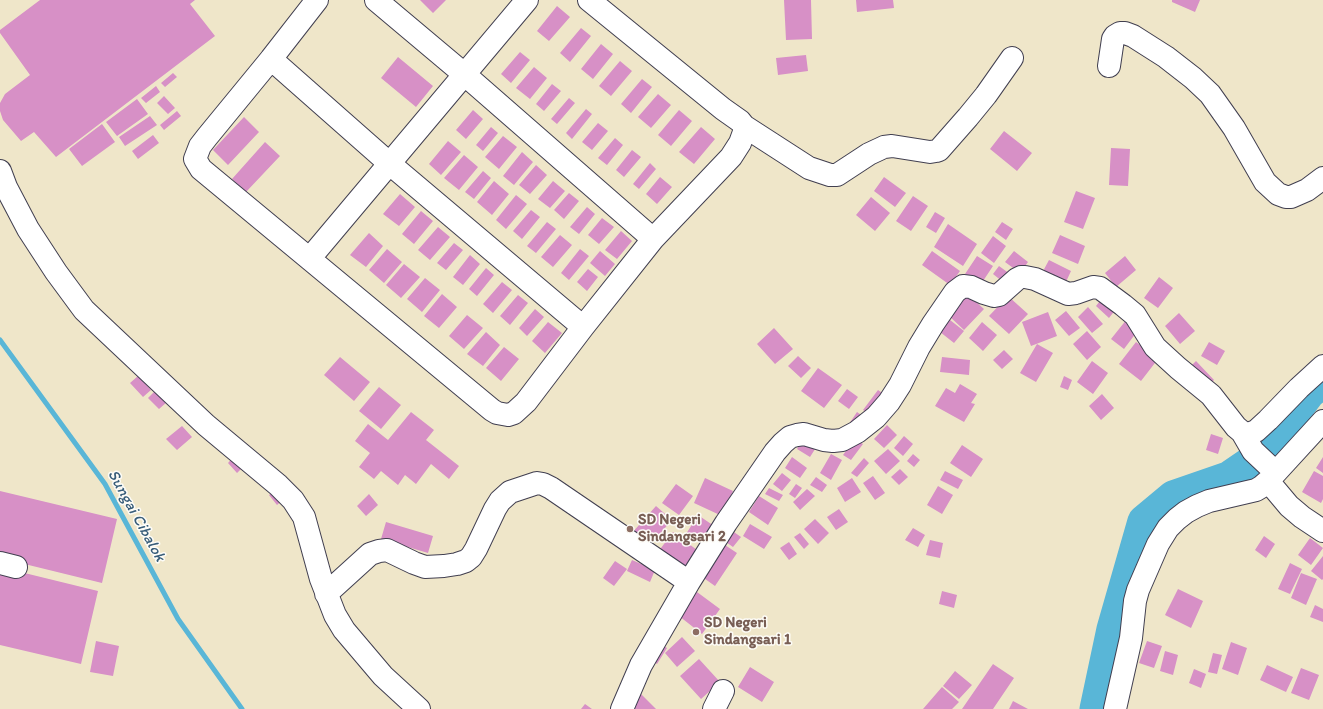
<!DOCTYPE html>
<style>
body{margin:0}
canvas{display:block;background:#efe6c9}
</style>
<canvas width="1323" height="709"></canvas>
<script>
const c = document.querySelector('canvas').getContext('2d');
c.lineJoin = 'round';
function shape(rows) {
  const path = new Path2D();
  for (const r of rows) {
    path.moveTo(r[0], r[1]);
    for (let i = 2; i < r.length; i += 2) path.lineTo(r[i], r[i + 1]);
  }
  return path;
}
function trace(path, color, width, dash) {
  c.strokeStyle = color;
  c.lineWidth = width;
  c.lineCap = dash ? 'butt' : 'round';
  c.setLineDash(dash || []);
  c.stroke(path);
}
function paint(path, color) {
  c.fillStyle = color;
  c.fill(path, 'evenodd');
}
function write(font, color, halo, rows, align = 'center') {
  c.font = font + ' Itim,sans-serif';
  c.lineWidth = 3;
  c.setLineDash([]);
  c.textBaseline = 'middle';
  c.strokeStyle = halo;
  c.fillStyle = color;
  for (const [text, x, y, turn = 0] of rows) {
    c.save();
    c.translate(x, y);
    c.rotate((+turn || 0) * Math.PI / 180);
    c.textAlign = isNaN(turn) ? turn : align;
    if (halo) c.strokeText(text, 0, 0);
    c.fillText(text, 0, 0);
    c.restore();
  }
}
const stream = shape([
 [0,340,105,484,178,619,242,709]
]);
const river = shape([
 [1095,709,1112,629,1143,521,1173,496,1228,477,1266,451,1310,393,1323,383]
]);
const building = shape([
 [40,0,195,0,190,4,215,36,56,157,34,132,21,141,3,120,0,111,0,103,5,94,30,75,0,33,0,30],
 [420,0,446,0,433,13],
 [784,0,811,0,812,39,786,40],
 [856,0,893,0,894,8,857,12],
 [1172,0,1200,0,1195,12,1172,2],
 [557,6,570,17,549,41,537,31],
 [581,28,591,36,570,62,560,53],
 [601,44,613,54,593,79,581,69],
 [520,52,530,60,511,83,501,74],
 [806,55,808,71,778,75,776,58],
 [398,57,433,86,416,107,381,78],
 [620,61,632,71,611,96,599,86],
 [534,67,547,78,530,99,516,88],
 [173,73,177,77,165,87,161,83],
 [642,79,652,87,631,113,621,104],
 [552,84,561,91,544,111,536,104],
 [156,86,160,92,146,103,141,98],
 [658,94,671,105,651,128,638,117],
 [164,96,175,108,168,114,157,103],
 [569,98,575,103,557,124,551,119],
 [137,99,148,114,117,136,106,122],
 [586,109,592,114,572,139,566,133],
 [473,110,483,119,466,139,456,130],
 [679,110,692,121,671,146,658,135],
 [177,111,181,116,164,130,160,125],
 [150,116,157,125,125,146,119,137],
 [244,117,259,132,228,165,213,150],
 [598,123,608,131,592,150,582,142],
 [102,124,115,142,82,166,69,149],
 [491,127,498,133,483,151,476,145],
 [701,127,715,139,694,164,679,152],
 [1004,131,1032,153,1017,171,990,149],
 [153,135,159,143,138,159,132,151],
 [503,136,517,147,499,169,485,157],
 [615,138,623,145,607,165,598,158],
 [448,141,461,152,441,175,429,164],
 [265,142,280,156,246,192,232,179],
 [1111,148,1130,149,1128,186,1109,185],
 [632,150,641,157,624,177,616,170],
 [522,152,533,162,514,185,503,176],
 [464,155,478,167,459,190,444,178],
 [650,163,656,169,639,189,633,184],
 [536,165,547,175,530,194,519,185],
 [483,171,491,178,474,199,465,192],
 [660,177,672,187,657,204,646,194],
 [884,177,906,193,895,207,874,191],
 [494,181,509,194,492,215,477,202],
 [553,181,565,191,550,208,538,199],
 [1076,191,1095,198,1083,229,1064,222],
 [569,193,579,201,564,219,554,210],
 [400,194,415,207,399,226,383,214],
 [516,195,527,204,506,229,496,220],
 [913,196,928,206,911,231,896,221],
 [871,197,890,213,875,231,856,215],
 [587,207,595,214,579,234,570,227],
 [531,210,540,217,522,239,513,231],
 [421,211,433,221,414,244,402,234],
 [935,212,945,218,936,233,926,227],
 [602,218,614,227,599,244,588,235],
 [547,222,556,229,536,253,527,246],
 [1002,222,1013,229,1006,240,995,232],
 [948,224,977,244,963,266,934,247],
 [438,227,450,237,430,260,418,250],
 [621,231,632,241,617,259,605,250],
 [369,233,383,246,366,267,350,255],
 [560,235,572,245,553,267,541,257],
 [1060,235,1085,246,1078,264,1052,253],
 [993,236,1006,246,994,263,981,253],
 [454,243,463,250,446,270,437,263],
 [387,249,402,262,384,283,369,270],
 [580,249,589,256,569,280,561,273],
 [600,251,615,264,605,276,590,263],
 [932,251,960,271,950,285,922,265],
 [1014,251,1028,262,1020,273,1005,262],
 [470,255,480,264,463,285,453,277],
 [977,256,993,266,981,284,965,274],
 [1125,256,1136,270,1116,287,1105,273],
 [1049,260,1071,271,1065,284,1042,273],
 [404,264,420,277,401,298,386,285],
 [999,266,1010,274,1003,282,993,274],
 [486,268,494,275,477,296,469,289],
 [588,269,598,277,587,291,577,282],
 [1159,277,1173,288,1158,308,1144,298],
 [425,278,440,290,422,312,407,299],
 [502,282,512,290,493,313,483,304],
 [966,293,984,309,964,330,947,314],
 [442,294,457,307,439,328,424,316],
 [518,295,528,303,510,325,500,316],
 [1008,296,1028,314,1009,334,989,316],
 [1103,297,1116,309,1109,318,1096,306],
 [1088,307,1103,324,1092,333,1078,317],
 [535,309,544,317,527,336,519,328],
 [1066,311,1080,328,1069,336,1055,320],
 [1048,312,1057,336,1031,346,1022,322],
 [1179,313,1195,331,1180,344,1165,326],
 [467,315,483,328,464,349,449,336],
 [945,316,964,331,954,343,935,328],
 [1127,319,1139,329,1124,349,1111,339],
 [548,322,562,333,545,353,532,341],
 [982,322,997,335,983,351,969,338],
 [774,328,793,349,775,364,757,344],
 [1087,331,1101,347,1087,360,1073,344],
 [486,332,500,345,483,366,467,354],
 [1136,342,1158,359,1141,381,1119,364],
 [1209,342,1225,351,1217,365,1201,356],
 [1037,344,1053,353,1036,382,1020,373],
 [504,347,519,359,501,381,486,368],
 [1004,350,1013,359,1002,369,993,360],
 [798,356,811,368,801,378,788,366],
 [340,357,370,382,354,401,324,375],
 [942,357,970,360,969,375,940,372],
 [1092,361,1108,373,1093,394,1077,382],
 [1196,361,1214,380,1206,387,1188,369],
 [818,368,842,385,824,408,801,391],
 [138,376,151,390,143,397,130,383],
 [1064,376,1072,380,1068,390,1060,387],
 [960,384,977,394,971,403,975,404,964,422,935,406,946,388,955,393],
 [379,387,401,405,381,429,359,411],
 [847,389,858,397,849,409,838,401],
 [156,390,167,402,159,409,148,398],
 [878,390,885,395,871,415,863,410],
 [1102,394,1114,408,1101,420,1089,406],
 [411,412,434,430,426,440,459,466,449,479,431,464,416,484,405,475,398,485,381,471,374,479,359,467,370,453,355,441,368,424,388,440],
 [857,412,864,417,849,424],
 [887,425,897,435,884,448,874,439],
 [182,426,192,437,177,450,166,439],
 [1211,434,1223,438,1218,454,1206,450],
 [904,436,913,444,903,456,894,448],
 [804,438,817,446,810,457,797,449],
 [855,439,863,444,851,460,843,455],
 [962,445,983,459,971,477,950,463],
 [888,449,900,461,886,474,874,461],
 [237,453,247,463,237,473,228,463],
 [831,454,842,460,831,480,820,473],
 [913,454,920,460,914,467,907,461],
 [792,457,807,468,800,478,785,468],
 [1323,457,1323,473,1316,468],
 [864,458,869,463,857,477,851,473],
 [900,469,908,477,899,485,891,477],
 [945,471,963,480,958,489,940,480],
 [1314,471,1323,476,1323,499,1321,503,1302,492],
 [782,473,791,480,782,491,773,484],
 [873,476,885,493,875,500,863,483],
 [816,477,827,485,822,492,810,485],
 [705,478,733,491,722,516,694,503],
 [852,478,861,492,845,502,837,488],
 [676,484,693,496,679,515,662,503],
 [796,484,802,488,795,498,789,494],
 [938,486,953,495,942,514,927,505],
 [279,487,286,497,277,505,269,495],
 [769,488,783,495,779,501,765,494],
 [807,489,815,496,800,510,793,502],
 [0,491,117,519,102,583,0,558],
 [369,494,378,505,366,516,357,506],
 [759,496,778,508,768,525,749,512],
 [656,506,672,520,647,548,631,534],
 [839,509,848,522,836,530,827,517],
 [698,515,717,528,704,546,686,534],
 [815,519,829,533,818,544,804,529],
 [386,522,433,536,428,553,381,539],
 [750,524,772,537,764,549,743,536],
 [913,528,925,535,918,547,905,540],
 [731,530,741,537,733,547,723,540],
 [673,532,701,553,686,573,658,552],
 [800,533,809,544,804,549,794,537],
 [1264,536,1275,544,1266,558,1255,550],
 [1310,538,1323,548,1311,565,1298,555],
 [930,540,943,543,940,558,926,555],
 [719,541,737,553,715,586,698,574],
 [789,542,797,554,789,560,780,548],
 [1323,556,1323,579,1322,580,1311,571],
 [632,560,655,570,650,582,627,571],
 [615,561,627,569,614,586,603,578],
 [1290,563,1302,569,1290,594,1278,589],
 [0,567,98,591,81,664,0,645],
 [1301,573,1317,579,1306,605,1291,598],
 [1178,589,1203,601,1191,628,1165,615],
 [942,591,957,595,954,608,939,604],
 [697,592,720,609,702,634,679,616],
 [1315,605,1323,609,1323,622,1310,617],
 [682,637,695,651,677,667,665,653],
 [96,641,119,646,113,676,90,672],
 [1147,641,1162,646,1154,668,1139,663],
 [1231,642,1247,648,1238,675,1222,669],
 [660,643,667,648,657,664,649,658],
 [1165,651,1178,655,1173,675,1160,671],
 [1213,653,1222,655,1217,674,1208,672],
 [699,659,720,682,701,699,680,676],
 [993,664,1014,678,993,709,962,709],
 [1267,665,1293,677,1286,692,1260,680],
 [750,667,774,682,762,702,738,687],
 [1301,668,1319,675,1309,700,1291,693],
 [1194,669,1206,674,1201,688,1189,683],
 [955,671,972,685,959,699,943,686],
 [942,687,959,702,952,709,923,709],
 [640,693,656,709,631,709],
 [1013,701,1028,709,1009,709],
 [585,704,592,709,581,709]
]);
const minor = shape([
 [317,0,271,59,207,137,200,146,195,159,201,169,492,410,497,413,508,415,514,413,526,402,583,327,653,239,731,157,740,143,744,132,744,126,740,121,723,109,589,0],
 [376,0,464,74,653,239],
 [271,59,390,164,583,327],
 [1109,66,1113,39,1115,36,1120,33,1125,33,1133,36,1166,57,1193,78,1210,94,1234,128,1265,182,1278,194,1286,197,1291,197,1307,190,1323,178],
 [744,126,809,168,830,175,837,175,869,154,884,147,892,146,930,152,936,151,939,150,968,117,986,95,1012,58],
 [0,171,6,187,28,229,56,272,84,310,206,425,278,485,293,500,304,517,321,579,335,615,344,630,383,676,419,709],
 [310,258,527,0],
 [1242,432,1248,434,1256,431,1268,420,1299,388,1323,366],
 [1268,481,1289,506,1302,517,1323,531],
 [0,563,16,567],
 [326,594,370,554,379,551,387,550,414,563,425,567,444,566,457,564,466,561,471,557,476,549,495,509,500,501,510,492,537,483,543,484,551,488,689,582],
 [622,709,641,665,689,582,726,523,775,452,783,443,790,437,797,435,804,434,824,440,833,441,842,440,857,432,876,417,889,402,900,385,919,347,933,324,955,292,963,286,971,287,984,293,994,296,999,295,1017,279,1021,277,1025,277,1035,279,1068,294,1076,293,1093,287,1100,288,1123,305,1135,315,1155,347,1178,368,1211,395,1236,427,1242,432,1253,451,1270,467,1276,471],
 [714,709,723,691],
 [1115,709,1131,638,1135,601,1138,590,1158,544,1168,528,1177,519,1186,512,1197,506,1209,501,1256,490,1261,487,1268,481,1323,421]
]);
const markers = [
 [630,529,4,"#8d6e63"],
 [696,632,4,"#8d6e63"]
];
const educationNames = [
 ["SD Negeri",638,520],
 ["Sindangsari 2",638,537],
 ["SD Negeri",704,623],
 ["Sindangsari 1",704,640]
];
const waterNames = [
 ["Sungai Cibalok",136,516,61]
];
trace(stream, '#59b6d7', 5);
trace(river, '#59b6d7', 31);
paint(building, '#d790c6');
trace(minor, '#413f50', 24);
trace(minor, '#fff', 22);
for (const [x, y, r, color] of markers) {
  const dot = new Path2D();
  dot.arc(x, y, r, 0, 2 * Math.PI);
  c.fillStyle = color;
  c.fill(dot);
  trace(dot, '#fdfcf7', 1.5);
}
write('bold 15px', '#785e54', '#fdfcf7', educationNames, 'left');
write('italic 16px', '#385d79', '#fdfcf7', waterNames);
</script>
